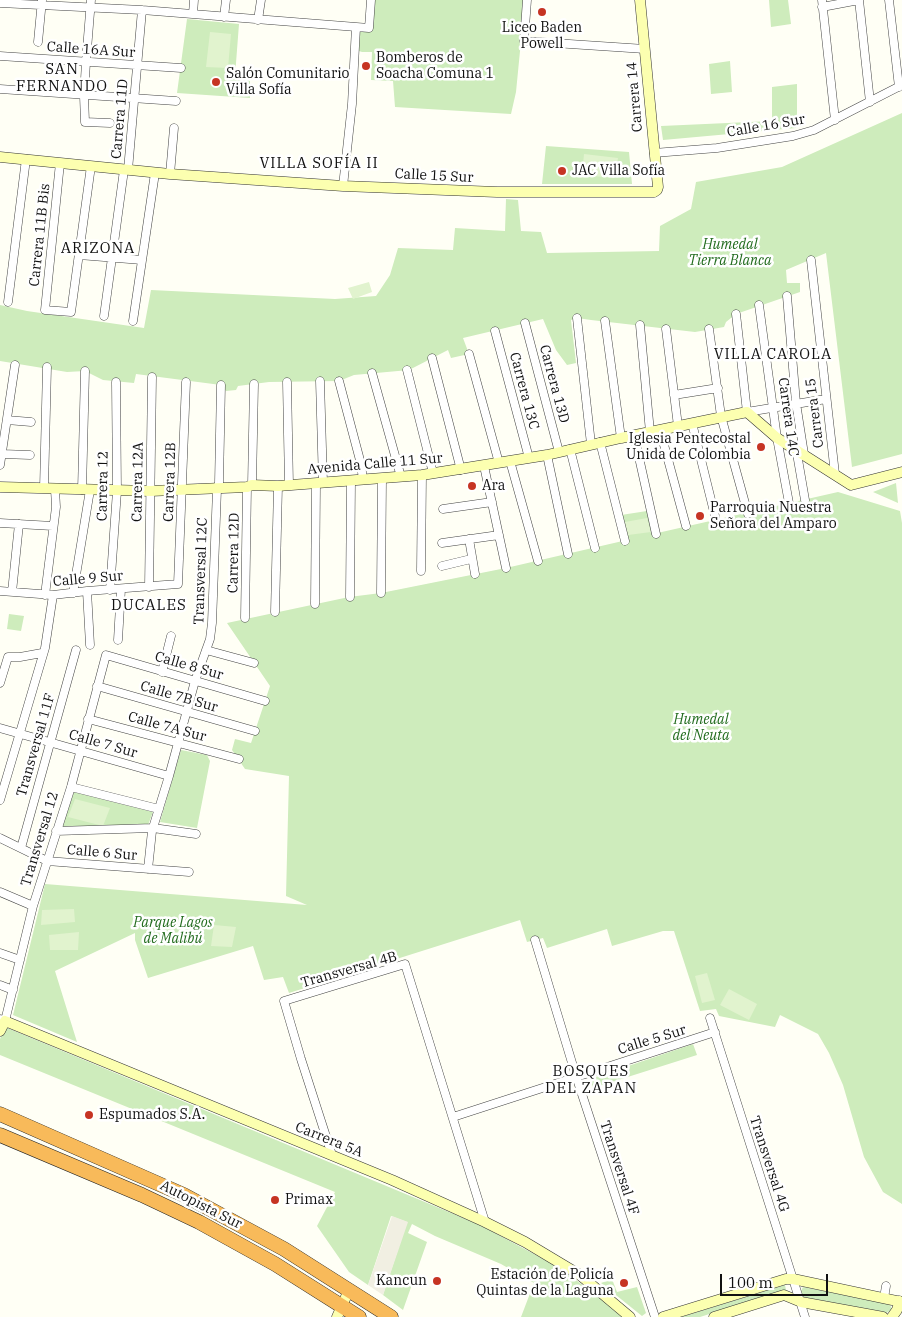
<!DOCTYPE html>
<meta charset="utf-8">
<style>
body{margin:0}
#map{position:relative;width:902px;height:1317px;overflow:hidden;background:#fffff5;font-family:"IBM Plex Serif",serif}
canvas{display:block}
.scale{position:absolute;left:720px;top:1274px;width:108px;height:22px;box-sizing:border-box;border:2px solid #111;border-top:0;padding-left:6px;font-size:15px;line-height:18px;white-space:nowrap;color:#111;-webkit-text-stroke:4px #fff;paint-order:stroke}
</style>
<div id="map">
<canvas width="902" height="1317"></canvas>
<div class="scale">100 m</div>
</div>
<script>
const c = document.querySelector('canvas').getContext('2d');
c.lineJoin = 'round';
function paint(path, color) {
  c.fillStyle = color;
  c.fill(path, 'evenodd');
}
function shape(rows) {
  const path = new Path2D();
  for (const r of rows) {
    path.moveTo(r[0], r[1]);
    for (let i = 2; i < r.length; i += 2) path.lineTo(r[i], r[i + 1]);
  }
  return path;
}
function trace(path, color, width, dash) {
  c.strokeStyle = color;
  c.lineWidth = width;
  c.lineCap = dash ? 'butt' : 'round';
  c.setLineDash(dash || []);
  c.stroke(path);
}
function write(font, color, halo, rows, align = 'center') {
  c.font = font + ' "IBM Plex Serif",serif';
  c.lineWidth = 5;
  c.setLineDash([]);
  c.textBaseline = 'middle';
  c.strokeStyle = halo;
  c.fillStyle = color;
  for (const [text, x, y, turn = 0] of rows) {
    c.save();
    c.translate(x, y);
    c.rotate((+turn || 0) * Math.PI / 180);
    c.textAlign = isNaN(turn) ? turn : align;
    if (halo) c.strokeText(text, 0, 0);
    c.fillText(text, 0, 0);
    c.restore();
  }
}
const green = shape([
 [371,0,525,0,516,92,511,114,395,107,393,81,371,80,372,52,362,52,356,50,356,27,369,28],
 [769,0,788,0,791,24,771,27],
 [187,19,239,24,235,76,250,81,250,98,177,93],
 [730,61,732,92,711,94,709,64],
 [797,84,797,120,796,128,663,140,661,126,772,121,772,87],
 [902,113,902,454,852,467,826,253,786,270,787,283,800,283,800,292,736,314,726,322,724,327,695,332,591,320,577,318,571,320,576,363,567,365,556,350,543,319,463,338,469,354,451,358,448,350,409,370,354,375,339,381,269,382,238,386,236,390,226,391,221,385,136,374,134,383,103,380,85,371,67,372,0,361,0,305,27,311,144,328,151,290,335,299,376,296,390,275,398,248,453,250,455,228,505,231,506,199,518,200,521,231,541,232,547,253,659,251,660,226,691,209,696,182,782,167],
 [546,146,629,152,632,184,542,184],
 [896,483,898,503,873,492],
 [838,492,900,511,902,523,902,1204,883,1192,864,1157,843,1085,829,1053,818,1034,780,1015,775,1027,719,1016,716,1009,700,1011,674,931,663,931,612,946,607,929,547,948,543,938,527,942,520,920,289,993,283,977,264,980,253,946,148,978,135,940,135,933,55,971,77,1042,13,1015,45,884,307,905,286,896,289,776,245,769,232,750,235,739,251,743,270,686,227,623,349,597,381,593,506,568,627,540,621,515,647,511,653,534],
 [9,614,24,616,21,631,7,629],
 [181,750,207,755,210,761,197,828,160,822],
 [74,792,153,812,148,825,62,827],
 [5,1027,480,1225,560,1268,625,1317,521,1317,534,1283,501,1264,435,1236,412,1224,408,1233,427,1242,403,1310,383,1295,407,1222,391,1216,368,1285,349,1272,317,1226,335,1192,0,1055,0,1039],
 [693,1044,697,1055,593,1088,590,1079],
 [612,1279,617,1292,637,1287,646,1313,642,1316,601,1283],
 [785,1285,786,1290,700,1317,681,1317],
 [803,1287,890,1304,892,1310,886,1313,802,1297,801,1291]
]);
const pitch = shape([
 [210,32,231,34,228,68,206,67],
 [584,154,618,158,615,178,582,175],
 [369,282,372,292,353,299,348,288],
 [647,518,651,532,628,535,625,522],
 [75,799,110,808,103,826,68,817],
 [74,909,75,922,41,925,42,910],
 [214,925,236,927,232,947,211,946],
 [79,932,78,950,50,950,49,935],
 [707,973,715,1000,702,1003,695,976],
 [729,989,757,1004,749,1020,720,1005]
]);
const plaza = shape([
 [392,1216,408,1222,383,1295,368,1285]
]);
const street = shape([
 [91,0,86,62,84,96,85,122,110,123],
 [527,0,524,41,645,49],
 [822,0,835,120],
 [859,0,870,102],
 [889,0,899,87],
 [0,3,142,10,369,28,371,0],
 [822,7,859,0],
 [193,14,194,0],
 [224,17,226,0],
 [258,20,261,0],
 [38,42,42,0],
 [0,56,181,68],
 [0,89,176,101],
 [654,153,717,148,793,136,814,130,902,85],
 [60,163,45,310,71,312,91,166],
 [128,170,142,10],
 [170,174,174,128],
 [343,186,352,104,356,27],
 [79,255,142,260],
 [811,260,835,474],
 [787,296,796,403,804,454],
 [8,302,26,159],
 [759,305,777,438,789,503],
 [736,314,747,412,826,399],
 [104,316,124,170],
 [577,318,591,444],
 [133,321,155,173],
 [605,321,621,438],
 [525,323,559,452],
 [640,325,650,432],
 [666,329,678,426],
 [709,329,721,416,748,514],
 [495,331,529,458],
 [469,354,499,463],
 [432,358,461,470],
 [407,370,433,473],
 [372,373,401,477],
 [320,381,323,483],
 [339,381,361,464,363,480],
 [287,382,289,485],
 [674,395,718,388],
 [7,420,31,422],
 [692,423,716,520],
 [660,430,686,526],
 [634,435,656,534],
 [600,442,625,541],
 [796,448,805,500],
 [570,449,595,548],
 [2,454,30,455],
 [547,455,568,554],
 [510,461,538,561],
 [0,465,15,365],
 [484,466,506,568],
 [252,485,254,384],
 [44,488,47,367],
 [82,490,85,371],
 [443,509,492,502],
 [0,523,53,526],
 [469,539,475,574],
 [442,543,499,535],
 [442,566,471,559],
 [421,571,422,475],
 [149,587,152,377],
 [110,590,117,491,116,382],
 [0,591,53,595,87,591,178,584,186,382],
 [87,591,90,645],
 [12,592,19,524],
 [73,593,90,490],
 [381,593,382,479],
 [45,595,56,507,55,489],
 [350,597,351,481],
 [315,604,316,484],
 [275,612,278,486],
 [245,618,247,487],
 [118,640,121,589],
 [206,650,254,663],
 [162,672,171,636],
 [0,683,8,657,20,657,42,653],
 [97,686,255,731],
 [88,719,239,759],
 [0,728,169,776],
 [71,787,159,809],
 [0,800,45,648,53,595],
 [56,831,153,828,196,834],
 [0,838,47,861,189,872],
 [21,848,76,650],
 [148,869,152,831,169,776,195,681,210,639,212,623,217,489,219,483,221,385],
 [0,892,33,906],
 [535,940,576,1076,655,1317],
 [0,953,20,960],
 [0,985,13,990],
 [710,1018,805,1317],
 [0,1019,5,1021,33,906,71,787,106,655,265,701],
 [453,1117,715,1032],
 [332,1155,301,1059,284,1001,405,964,485,1222],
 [884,1298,886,1286]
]);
const secondary = shape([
 [0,157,170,174,343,186,497,192,654,192,657,190,658,187,640,0],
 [0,487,150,491,247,487,252,485,278,486,422,475,547,455,621,438,747,412,777,438,851,485,902,472],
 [0,1031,5,1021,392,1180,485,1222,525,1242,580,1275,630,1317],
 [337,1317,349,1290],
 [663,1317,786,1279,793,1279,902,1302],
 [714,1317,784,1295,801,1302,883,1317],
 [892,1317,897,1310,899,1301]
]);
const highway = shape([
 [0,1114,184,1195,284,1249,391,1317],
 [0,1135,142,1195,199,1222,275,1264,359,1317]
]);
const markers = [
 [542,12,5,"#c63423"],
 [366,66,5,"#c63423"],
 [216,82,5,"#c63423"],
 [562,171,5,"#c63423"],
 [761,447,5,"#c63423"],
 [472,486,5,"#c63423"],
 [700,516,5,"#c63423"],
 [89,1115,5,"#c63423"],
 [275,1200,5,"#c63423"],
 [437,1281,5,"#c63423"],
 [624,1283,5,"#c63423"]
];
const poiNames = [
 ["Liceo Baden",542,28,"center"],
 ["Powell",542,44,"center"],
 ["Bomberos de",376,58],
 ["Soacha Comuna 1",376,74],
 ["Salón Comunitario",226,74],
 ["Villa Sofía",226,90],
 ["JAC Villa Sofía",572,171],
 ["Iglesia Pentecostal",751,439,"right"],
 ["Unida de Colombia",751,455,"right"],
 ["Ara",482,486],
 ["Parroquia Nuestra",710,508],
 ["Señora del Amparo",710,524],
 ["Espumados S.A.",99,1115],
 ["Primax",285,1200],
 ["Estación de Policía",614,1275,"right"],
 ["Quintas de la Laguna",614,1291,"right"],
 ["Kancun",427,1281,"right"]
];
const streetNames = [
 ["Calle 16A Sur",91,50,4],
 ["Carrera 14",635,97,-95],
 ["Carrera 11D",120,119,-85],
 ["Calle 16 Sur",766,126,-10],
 ["Calle 15 Sur",434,176,3],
 ["Carrera 11B Bis",40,235,-84],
 ["Carrera 13D",554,384,75],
 ["Carrera 13C",524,391,75],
 ["Carrera 15",815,413,-97],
 ["Carrera 14C",788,417,82],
 ["Avenida Calle 11 Sur",375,464,-5],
 ["Carrera 12A",138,482,-89],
 ["Carrera 12B",170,482,-88],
 ["Carrera 12",103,486,-89],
 ["Carrera 12D",234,553,-89],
 ["Transversal 12C",201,571,-88],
 ["Calle 9 Sur",88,579,-5],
 ["Calle 8 Sur",189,666,16],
 ["Calle 7B Sur",179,697,16],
 ["Calle 7A Sur",167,727,15],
 ["Calle 7 Sur",103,744,16],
 ["Transversal 11F",36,745,-74],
 ["Transversal 12",40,839,-73],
 ["Calle 6 Sur",102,853,5],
 ["Transversal 4B",349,970,-16],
 ["Calle 5 Sur",652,1040,-17],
 ["Carrera 5A",329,1140,22],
 ["Transversal 4G",769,1164,72],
 ["Transversal 4F",619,1168,72],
 ["Autopista Sur",201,1205,27]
];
const parkNames = [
 ["Humedal",730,245],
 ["Tierra Blanca",730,261],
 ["Humedal",701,720],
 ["del Neuta",701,736],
 ["Parque Lagos",173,923],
 ["de Malibú",173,939]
];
const neighbourhoodNames = [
 ["SAN",62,70],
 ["FERNANDO",62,87],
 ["VILLA SOFÍA II",319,164],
 ["ARIZONA",98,249],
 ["VILLA CAROLA",773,355],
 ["DUCALES",149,606],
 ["BOSQUES",591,1072],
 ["DEL ZAPAN",591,1089]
];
paint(green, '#ceecbc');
paint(pitch, '#e1f3ce');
paint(plaza, '#f1efe2');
trace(street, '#444', 9);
trace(secondary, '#333', 11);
trace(highway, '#222', 15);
trace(street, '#fff', 8);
trace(secondary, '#fcffb0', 10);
trace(highway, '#f8ba5a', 14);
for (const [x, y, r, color] of markers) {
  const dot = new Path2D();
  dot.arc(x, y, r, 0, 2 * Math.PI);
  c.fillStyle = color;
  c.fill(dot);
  trace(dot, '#fff', 2);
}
write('14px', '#111', '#fff', poiNames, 'left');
write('14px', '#111', '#fff', streetNames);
write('italic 14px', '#226c1e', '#fff', parkNames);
c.letterSpacing = '1px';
write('15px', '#111', '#fff', neighbourhoodNames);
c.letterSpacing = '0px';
</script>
